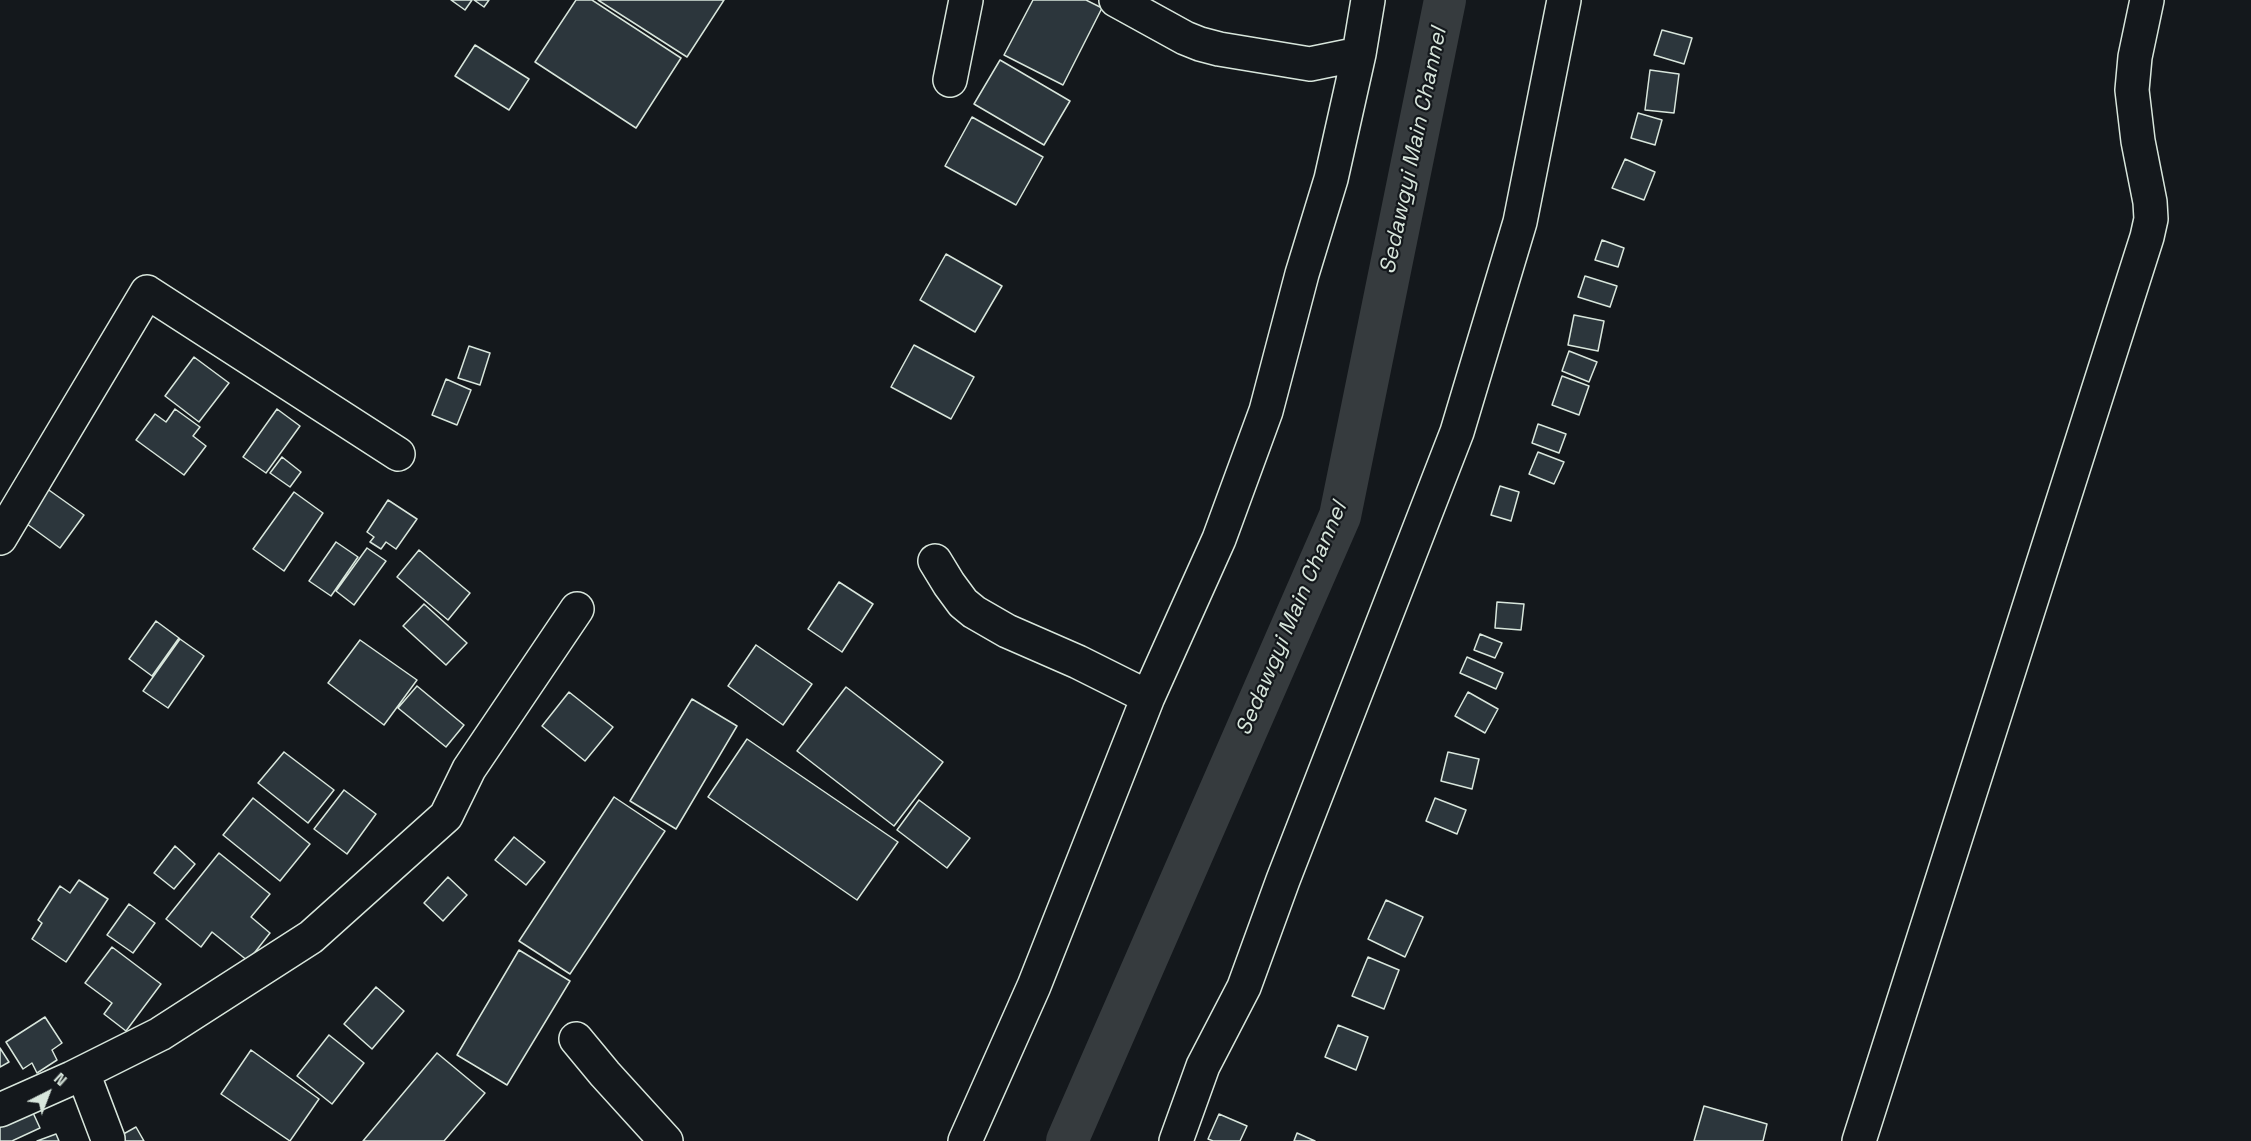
<!DOCTYPE html>
<style>
body{margin:0}
#map{position:relative;width:2251px;height:1141px;overflow:hidden;background:#14181c;font-family:"Space Grotesk",sans-serif}
canvas{display:block}
.north{position:absolute;left:18px;top:1063px;width:60px;height:60px;-webkit-text-stroke:4px #14181c;paint-order:stroke;rotate:42deg;font-size:16px;font-weight:700;line-height:24px;text-align:center;color:#d8e6dc}
.north::after{content:'';display:block;margin:auto;width:21px;height:27px;background:#d8e6dc;clip-path:polygon(50% 0,100% 100%,50% 72%,0 100%)}
</style>
<div id="map">
<canvas width="2251" height="1141"></canvas>
<div class="north">N</div>
</div>
<script>
const c = document.querySelector('canvas').getContext('2d');
c.lineJoin = 'round';
function shape(rows) {
  const path = new Path2D();
  for (const r of rows) {
    path.moveTo(r[0], r[1]);
    for (let i = 2; i < r.length; i += 2) path.lineTo(r[i], r[i + 1]);
  }
  return path;
}
function trace(path, color, width, dash) {
  c.strokeStyle = color;
  c.lineWidth = width;
  c.lineCap = dash ? 'butt' : 'round';
  c.setLineDash(dash || []);
  c.stroke(path);
}
function paint(path, color) {
  c.fillStyle = color;
  c.fill(path, 'evenodd');
}
function write(font, color, halo, rows, align = 'center') {
  c.font = font + ' "Space Grotesk",sans-serif';
  c.lineWidth = 4.5;
  c.setLineDash([]);
  c.textBaseline = 'middle';
  c.strokeStyle = halo;
  c.fillStyle = color;
  for (const [text, x, y, turn = 0] of rows) {
    c.save();
    c.translate(x, y);
    c.rotate((+turn || 0) * Math.PI / 180);
    c.textAlign = isNaN(turn) ? turn : align;
    if (halo) c.strokeText(text, 0, 0);
    c.fillText(text, 0, 0);
    c.restore();
  }
}
const canal = shape([
 [1067,1141,1340,516,1445,0]
]);
const building = shape([
 [451,0,472,0,465,10,451,0],
 [474,0,489,0,484,7,474,0],
 [576,0,592,0,681,58,636,128,535,62,576,0],
 [598,0,724,0,687,57,598,0],
 [1033,0,1086,0,1102,8,1063,85,1004,55,1033,0],
 [1662,30,1692,38,1684,64,1654,55,1662,30],
 [475,45,529,79,509,110,455,76,475,45],
 [1000,60,1070,101,1044,145,974,104,1000,60],
 [1650,70,1679,74,1674,113,1645,110,1650,70],
 [1638,113,1662,120,1655,145,1631,138,1638,113],
 [972,117,1043,157,1016,205,945,166,972,117],
 [1625,159,1655,172,1644,200,1612,188,1625,159],
 [1602,240,1624,248,1618,267,1595,260,1602,240],
 [946,254,1002,286,975,332,920,300,946,254],
 [1585,276,1617,286,1610,307,1578,297,1585,276],
 [1574,315,1604,321,1598,351,1568,345,1574,315],
 [914,345,974,377,951,419,891,387,914,345],
 [469,346,490,353,480,385,458,378,469,346],
 [1569,351,1597,362,1589,382,1562,371,1569,351],
 [194,357,229,383,199,422,165,396,194,357],
 [1562,376,1589,386,1579,415,1552,405,1562,376],
 [446,379,471,390,457,425,432,415,446,379],
 [175,409,200,427,193,436,206,446,184,475,136,440,155,414,166,422,175,409],
 [277,409,300,426,266,473,243,457,277,409],
 [1538,424,1566,434,1559,453,1532,443,1538,424],
 [1538,452,1564,462,1554,484,1529,474,1538,452],
 [282,457,301,472,290,487,270,473,282,457],
 [1500,486,1519,492,1511,521,1491,515,1500,486],
 [46,488,84,515,60,548,23,521,46,488],
 [294,492,323,513,284,571,253,549,294,492],
 [388,500,417,519,396,549,386,542,381,549,370,542,374,537,367,532,388,500],
 [336,542,358,557,331,596,309,581,336,542],
 [367,548,386,561,354,605,336,591,367,548],
 [419,550,470,593,448,620,397,577,419,550],
 [839,582,873,604,842,652,808,629,839,582],
 [1497,602,1524,604,1521,630,1495,628,1497,602],
 [424,604,467,643,446,665,403,626,424,604],
 [156,621,179,638,152,676,129,659,156,621],
 [1480,634,1502,643,1495,658,1474,650,1480,634],
 [180,639,204,656,168,708,143,691,180,639],
 [360,640,417,680,384,725,328,683,360,640],
 [756,645,812,684,783,725,728,686,756,645],
 [1467,657,1503,673,1496,689,1460,673,1467,657],
 [417,686,464,725,446,747,398,708,417,686],
 [846,687,943,762,894,826,797,751,846,687],
 [569,692,613,727,585,761,542,726,569,692],
 [1468,692,1498,709,1485,733,1455,716,1468,692],
 [692,699,737,726,676,829,630,801,692,699],
 [747,739,898,842,857,900,708,797,747,739],
 [284,752,334,790,308,823,258,783,284,752],
 [1448,752,1479,759,1472,789,1441,781,1448,752],
 [344,790,376,814,347,854,314,829,344,790],
 [614,797,665,831,570,974,519,941,614,797],
 [253,798,310,844,280,881,223,835,253,798],
 [1435,798,1466,810,1457,834,1426,821,1435,798],
 [919,800,970,838,947,868,897,830,919,800],
 [514,837,545,862,526,885,495,860,514,837],
 [175,846,195,864,174,889,154,873,175,846],
 [219,853,270,894,251,917,270,933,248,961,212,932,201,947,166,919,219,853],
 [448,877,467,895,443,921,424,903,448,877],
 [79,880,108,899,66,962,32,939,42,923,38,920,60,886,70,893,79,880],
 [1386,900,1423,917,1405,957,1368,939,1386,900],
 [129,904,155,923,133,953,107,935,129,904],
 [112,947,161,984,126,1031,104,1014,112,1003,85,983,112,947],
 [519,950,570,981,507,1085,457,1055,519,950],
 [1368,957,1399,970,1384,1009,1352,996,1368,957],
 [376,987,404,1011,372,1049,344,1024,376,987],
 [45,1017,62,1043,52,1050,57,1060,37,1073,32,1063,23,1069,6,1042,45,1017],
 [1338,1025,1368,1037,1356,1070,1325,1057,1338,1025],
 [329,1035,364,1063,332,1104,297,1076,329,1035],
 [0,1048,9,1062,0,1067,0,1048],
 [251,1050,319,1099,290,1141,221,1094,251,1050],
 [437,1053,485,1093,444,1141,363,1141,437,1053],
 [29,1104,40,1128,12,1141,0,1141,0,1117,29,1104],
 [1704,1106,1767,1124,1763,1141,1694,1141,1704,1106],
 [1219,1114,1247,1126,1240,1141,1213,1141,1208,1139,1219,1114],
 [136,1127,144,1141,111,1141,136,1127],
 [1297,1133,1315,1141,1294,1141,1297,1133],
 [56,1134,59,1141,37,1141,56,1134]
]);
const minor = shape([
 [1116,0,1185,38,1200,44,1219,49,1310,64,1359,54],
 [950,80,966,0],
 [0,538,147,292,398,454],
 [935,561,949,584,963,603,974,612,1007,631,1078,662,1148,697],
 [576,1039,605,1074,666,1141],
 [83,1073,108,1139],
 [0,1110,72,1078,160,1034,311,937,446,816,469,769,577,609],
 [965,1141,1034,986,1148,697,1219,539,1266,411,1302,274,1331,179,1359,54,1368,0],
 [1176,1141,1203,1066,1244,987,1283,880,1457,432,1520,222,1564,0],
 [1859,1141,2147,237,2151,219,2150,202,2138,141,2132,90,2135,57,2147,0]
]);
const waterNames = [
 ["Sedawgyi Main Channel",1414,151,-78],
 ["Sedawgyi Main Channel",1292,619,-67]
];
trace(canal, '#363b3e', 42);
paint(building, '#2c363c');
trace(building, '#d8e6dc', 1.5);
trace(minor, '#d8e6dc', 36);
trace(minor, '#14181c', 33);
write('italic 22px', '#d8e6dc', '#14181c', waterNames);
</script>
